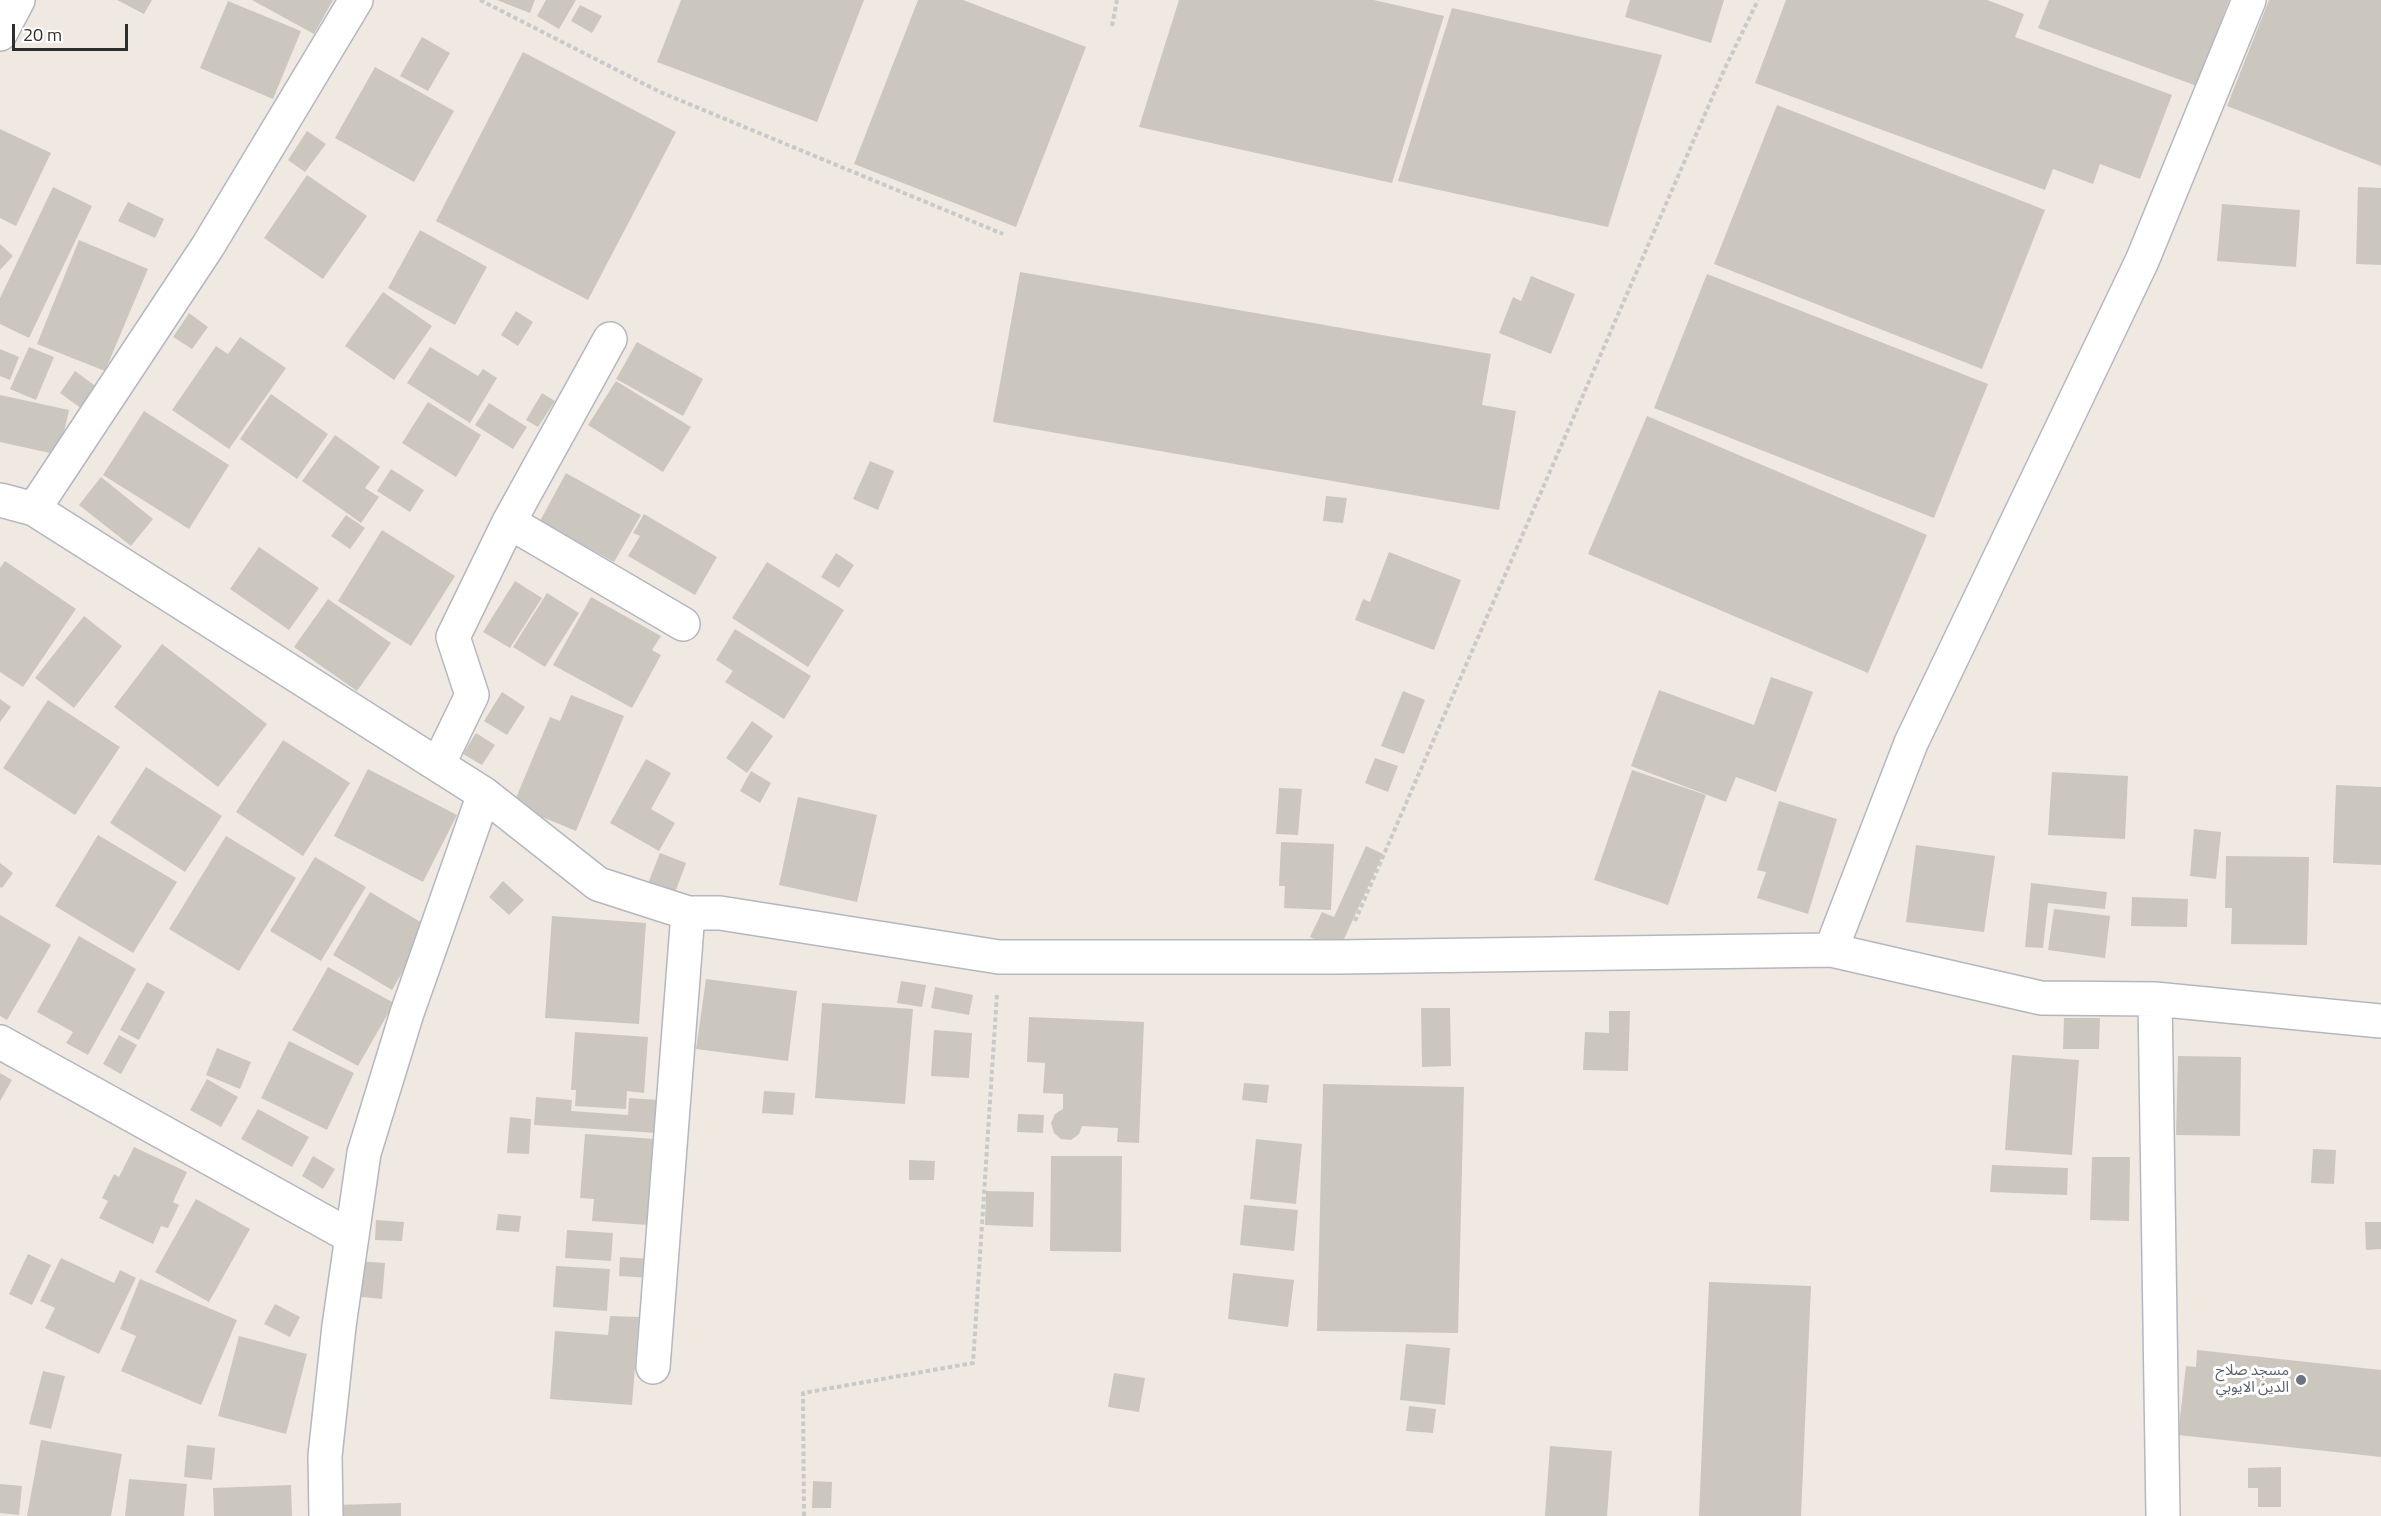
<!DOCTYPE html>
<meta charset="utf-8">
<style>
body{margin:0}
#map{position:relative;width:2381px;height:1516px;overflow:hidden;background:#efe9e1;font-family:"Titillium Web",sans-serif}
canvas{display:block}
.scale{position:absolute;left:12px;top:24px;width:116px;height:27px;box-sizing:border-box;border:3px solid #2e2e2e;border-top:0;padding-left:8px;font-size:18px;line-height:21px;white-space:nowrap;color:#2e2e2e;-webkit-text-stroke:4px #fff;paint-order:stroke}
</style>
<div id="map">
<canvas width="2381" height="1516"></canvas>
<div class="scale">20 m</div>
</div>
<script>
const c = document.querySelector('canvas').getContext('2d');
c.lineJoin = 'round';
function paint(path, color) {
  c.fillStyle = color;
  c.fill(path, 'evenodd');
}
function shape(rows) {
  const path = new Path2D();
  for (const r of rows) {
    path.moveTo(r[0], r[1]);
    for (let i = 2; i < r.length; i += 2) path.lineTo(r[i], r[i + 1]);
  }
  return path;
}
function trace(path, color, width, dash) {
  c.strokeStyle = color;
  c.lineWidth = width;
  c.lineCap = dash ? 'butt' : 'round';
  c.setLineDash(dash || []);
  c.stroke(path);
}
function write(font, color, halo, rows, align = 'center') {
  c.font = font + ' "Titillium Web","Noto Sans Arabic",sans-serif';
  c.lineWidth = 6;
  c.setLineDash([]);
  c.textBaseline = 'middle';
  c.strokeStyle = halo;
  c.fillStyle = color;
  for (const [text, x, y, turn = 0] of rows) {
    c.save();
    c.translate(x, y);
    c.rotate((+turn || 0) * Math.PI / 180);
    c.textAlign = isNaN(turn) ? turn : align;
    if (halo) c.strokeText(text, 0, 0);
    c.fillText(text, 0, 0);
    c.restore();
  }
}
const building = shape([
 [117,0,152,0,144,14],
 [252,0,333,0,314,34],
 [497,0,535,0,530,13],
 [546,0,576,0,559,29,537,16],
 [681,0,864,0,817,122,657,62],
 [918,0,963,0,1086,47,1016,227,854,164],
 [1179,0,1374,0,1444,16,1392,183,1139,127],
 [1630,0,1724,0,1711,43,1625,17],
 [1786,0,1987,0,2024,14,2015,37,2172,95,2140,179,2100,164,2093,184,2053,169,2045,190,1755,83],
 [2049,0,2229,0,2197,86,2038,28],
 [2269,0,2381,0,2381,166,2227,106],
 [228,1,301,31,273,99,200,68],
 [580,5,602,16,592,33,571,21],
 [1452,8,1662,55,1608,227,1398,181],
 [422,37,450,53,428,91,400,76],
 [523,52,676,132,588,300,436,221],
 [375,67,454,111,414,182,335,138],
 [1777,105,2045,210,1982,369,1714,264],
 [0,129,51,153,16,226,0,218],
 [307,131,326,144,305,172,288,160],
 [307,175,367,216,323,279,264,238],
 [53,187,92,206,29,338,0,324,0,298],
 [2358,187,2381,188,2381,265,2356,264],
 [128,202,164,219,155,238,118,221],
 [2222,204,2300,210,2296,267,2217,261],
 [420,230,487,267,455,325,388,288],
 [79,240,148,269,105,371,37,344],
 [0,244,13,256,0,270],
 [1020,272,1491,354,1482,405,1516,411,1499,510,993,422],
 [1707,274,1988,384,1934,518,1654,408],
 [1531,276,1575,294,1551,354,1499,333,1513,297,1521,301],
 [383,292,432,326,394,380,345,346],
 [516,311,533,322,518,346,501,335],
 [189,313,208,327,192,349,173,337],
 [240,337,286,368,229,449,172,410,216,346,228,354],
 [637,342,703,379,683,416,616,379],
 [29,347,54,357,36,400,10,389],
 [430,347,478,376,483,369,497,378,470,423,407,383],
 [0,349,19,357,10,380,0,376],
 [75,371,97,387,82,409,60,393],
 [616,381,691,427,663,472,588,425],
 [542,393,555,401,538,427,526,420],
 [271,394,328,434,297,479,240,439],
 [0,395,69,410,59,455,0,442],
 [428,402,481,435,456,477,402,443],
 [489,403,527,427,513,449,475,425],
 [144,411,229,465,189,529,103,475],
 [1647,416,1927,535,1868,673,1588,554],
 [335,435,380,467,365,488,379,497,361,523,302,481],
 [870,461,894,471,878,510,853,499],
 [391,469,424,490,410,512,377,491],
 [566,473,641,515,614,562,540,521],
 [101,477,153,519,131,546,79,505],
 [1326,496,1347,498,1343,523,1323,521],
 [644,514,717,557,695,595,628,556,640,536,633,533],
 [346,515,365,528,350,549,331,536],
 [382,530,455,576,411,646,338,601],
 [259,547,319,588,289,630,230,589],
 [1389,552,1461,580,1434,650,1355,620,1363,599,1370,602],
 [836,553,854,565,839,588,821,577],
 [5,561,76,609,23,687,0,672,0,568],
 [767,562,844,610,808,667,732,618],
 [515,581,542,598,510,648,483,632],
 [547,593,579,613,545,667,513,647],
 [591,597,661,636,652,650,661,655,632,708,553,665],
 [328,599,391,643,357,691,294,647],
 [84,616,122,646,74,708,35,678],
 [735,629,811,676,784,719,725,682,733,671,716,660],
 [162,644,267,724,218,787,114,707],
 [1771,677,1813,692,1776,792,1736,777,1726,802,1631,766,1659,690,1754,725],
 [1403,691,1425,700,1404,754,1381,746],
 [502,692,525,707,507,735,484,721],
 [571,695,624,716,576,831,513,805,550,717,560,721],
 [0,699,11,707,0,722],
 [48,700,120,747,75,815,3,768],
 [752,721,773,736,747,773,726,758],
 [476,733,495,745,482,765,463,754],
 [283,740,350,783,303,856,236,812],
 [1375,758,1398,766,1388,792,1365,783],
 [646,759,671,773,651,809,675,823,659,851,610,823],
 [146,767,222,816,185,872,110,823],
 [368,769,457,815,423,882,334,836],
 [1632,770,1706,795,1668,905,1594,880],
 [751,771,771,783,760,803,740,791],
 [2052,772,2128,776,2125,839,2048,835],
 [2336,785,2381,787,2381,865,2333,863],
 [1279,788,1302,789,1298,835,1276,834],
 [798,797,877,815,857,902,779,885],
 [1779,801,1837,819,1808,914,1757,898,1766,872,1757,870],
 [2194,829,2221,832,2216,879,2190,876],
 [98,835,177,882,133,953,55,906],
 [226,836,296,878,239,971,169,929],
 [1281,842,1334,844,1331,910,1284,908,1285,886,1279,886],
 [1916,845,1995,856,1984,932,1906,922],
 [1366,846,1383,854,1339,950,1310,937,1322,912,1334,917],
 [660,853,686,863,672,901,645,891],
 [2226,856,2309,857,2307,945,2231,944,2232,908,2225,908],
 [315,857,366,887,321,961,270,931],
 [0,863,13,873,2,888,0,887],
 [503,881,524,900,509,915,489,897],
 [2031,883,2107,892,2105,909,2048,903,2043,948,2025,947],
 [370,892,429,927,392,990,333,955],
 [2132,897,2188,899,2187,927,2131,926],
 [2054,909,2110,916,2105,958,2048,950],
 [0,915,51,945,7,1020,0,1016],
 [552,916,646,923,639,1024,545,1018],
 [79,936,136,969,88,1055,66,1043,73,1032,37,1012],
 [328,967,394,1003,358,1066,292,1030],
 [706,979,797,991,788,1061,696,1049],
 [901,981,926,985,922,1007,897,1003],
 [147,982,165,992,139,1040,120,1030],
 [935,987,973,995,969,1015,931,1008],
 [822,1003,913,1009,905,1104,815,1098],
 [1421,1008,1450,1008,1451,1066,1422,1067],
 [1609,1011,1630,1011,1628,1071,1583,1070,1585,1032,1609,1033],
 [1029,1017,1144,1022,1139,1143,1117,1142,1118,1128,1082,1126,1079,1134,1071,1140,1061,1139,1054,1133,1051,1123,1055,1114,1063,1109,1063,1094,1043,1093,1045,1063,1027,1062],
 [2064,1018,2100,1018,2099,1049,2063,1049],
 [934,1030,972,1033,969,1078,931,1076],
 [575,1032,648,1037,644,1093,627,1091,626,1109,575,1106,576,1090,571,1090],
 [119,1035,137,1045,121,1074,103,1064],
 [289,1041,354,1073,327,1130,261,1098],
 [217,1048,251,1062,240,1089,206,1075],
 [2012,1055,2079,1060,2072,1155,2005,1150],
 [2178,1056,2241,1057,2240,1136,2176,1135],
 [0,1073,12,1080,0,1101],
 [207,1079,238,1097,221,1127,190,1110],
 [1244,1083,1269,1085,1267,1103,1242,1100],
 [1323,1084,1464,1087,1458,1333,1317,1331],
 [764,1091,795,1093,793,1115,762,1113],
 [536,1097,572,1100,571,1111,628,1115,629,1098,659,1100,657,1133,534,1125],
 [258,1109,309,1137,292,1167,241,1139],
 [1018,1114,1044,1115,1043,1133,1017,1132],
 [510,1117,531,1119,529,1154,507,1153],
 [585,1134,655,1139,648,1225,592,1221,594,1199,580,1198],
 [1256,1139,1302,1144,1296,1204,1250,1199],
 [134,1147,187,1172,173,1202,179,1205,168,1228,161,1226,153,1244,99,1218,108,1201,102,1198,114,1174,119,1177],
 [2313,1149,2336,1150,2334,1184,2311,1183],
 [313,1156,335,1169,323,1189,302,1176],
 [1051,1156,1122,1156,1121,1252,1050,1251],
 [2092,1157,2130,1157,2129,1221,2090,1220],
 [909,1160,935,1161,934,1180,909,1180],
 [1992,1165,2068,1168,2067,1195,1990,1192],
 [986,1191,1034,1192,1033,1227,985,1225],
 [196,1199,250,1229,209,1302,155,1272],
 [1244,1205,1298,1210,1294,1251,1240,1245],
 [498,1214,521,1216,519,1232,496,1230],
 [376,1220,404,1222,402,1241,375,1240],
 [2365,1222,2381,1222,2381,1249,2366,1250],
 [567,1230,613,1233,611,1261,565,1258],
 [28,1254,51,1265,32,1305,9,1294],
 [620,1257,653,1259,651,1278,619,1276],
 [61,1258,114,1283,120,1270,136,1278,99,1354,45,1328,55,1308,40,1301],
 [356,1261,385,1263,382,1299,353,1296],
 [556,1266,610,1269,607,1311,553,1307],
 [1233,1273,1294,1280,1288,1327,1228,1319],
 [140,1279,237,1320,201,1405,121,1371,136,1336,120,1329],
 [1709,1282,1811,1286,1801,1516,1699,1516],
 [275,1304,300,1317,290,1337,264,1324],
 [610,1316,639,1317,632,1405,550,1399,555,1331,608,1335],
 [239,1336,307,1354,286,1434,218,1416],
 [1406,1344,1450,1348,1445,1405,1400,1400],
 [2197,1350,2381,1370,2381,1457,2178,1435,2186,1366,2196,1367],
 [43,1371,65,1376,51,1429,29,1424],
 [1114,1373,1145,1378,1139,1412,1108,1407],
 [1409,1406,1436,1409,1433,1433,1406,1431],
 [41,1440,122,1454,111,1516,27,1516],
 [187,1445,215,1448,212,1480,184,1477],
 [1550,1446,1612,1451,1607,1516,1545,1516],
 [2281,1467,2281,1507,2258,1507,2258,1488,2248,1488,2248,1468],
 [129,1479,187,1484,184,1516,125,1516],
 [813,1481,832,1482,831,1508,812,1508],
 [0,1484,22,1486,19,1515,0,1513],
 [291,1485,292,1516,214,1516,213,1488],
 [401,1503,401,1516,336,1516,336,1505]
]);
const path = shape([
 [480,0,660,92,1003,234],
 [1112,26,1117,0],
 [1355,921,1725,68,1758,0],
 [804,1516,803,1393,973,1363,997,994]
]);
const minor = shape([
 [0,34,18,0],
 [0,500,34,509,484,794,598,884,688,913,720,913,999,957,1339,957,1831,950,2041,998,2155,999,2381,1021],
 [34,509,208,246,356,0],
 [509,522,683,624],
 [438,765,472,695,453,637,509,522,610,339],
 [1831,950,1911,743,2142,261,2249,0],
 [2155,999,2163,1516],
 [0,1042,352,1237],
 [653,1367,688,913],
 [326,1516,325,1456,339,1326,364,1153,407,1013,484,794]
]);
const markers = [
 [2301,1380,6,"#6b7280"]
];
const worshipNames = [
 ["مسجد صلاح",2289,1371],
 ["الدين الايوبي",2289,1388]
];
paint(building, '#cbc7bf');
trace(minor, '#b4b7c1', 36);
trace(path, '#c9c9c9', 4, [4.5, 3]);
trace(minor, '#fff', 33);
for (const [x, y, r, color] of markers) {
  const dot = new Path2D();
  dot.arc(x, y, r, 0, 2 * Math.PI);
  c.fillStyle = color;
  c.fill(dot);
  trace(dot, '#fff', 2);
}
write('15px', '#5b616d', '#fff', worshipNames, 'right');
</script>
